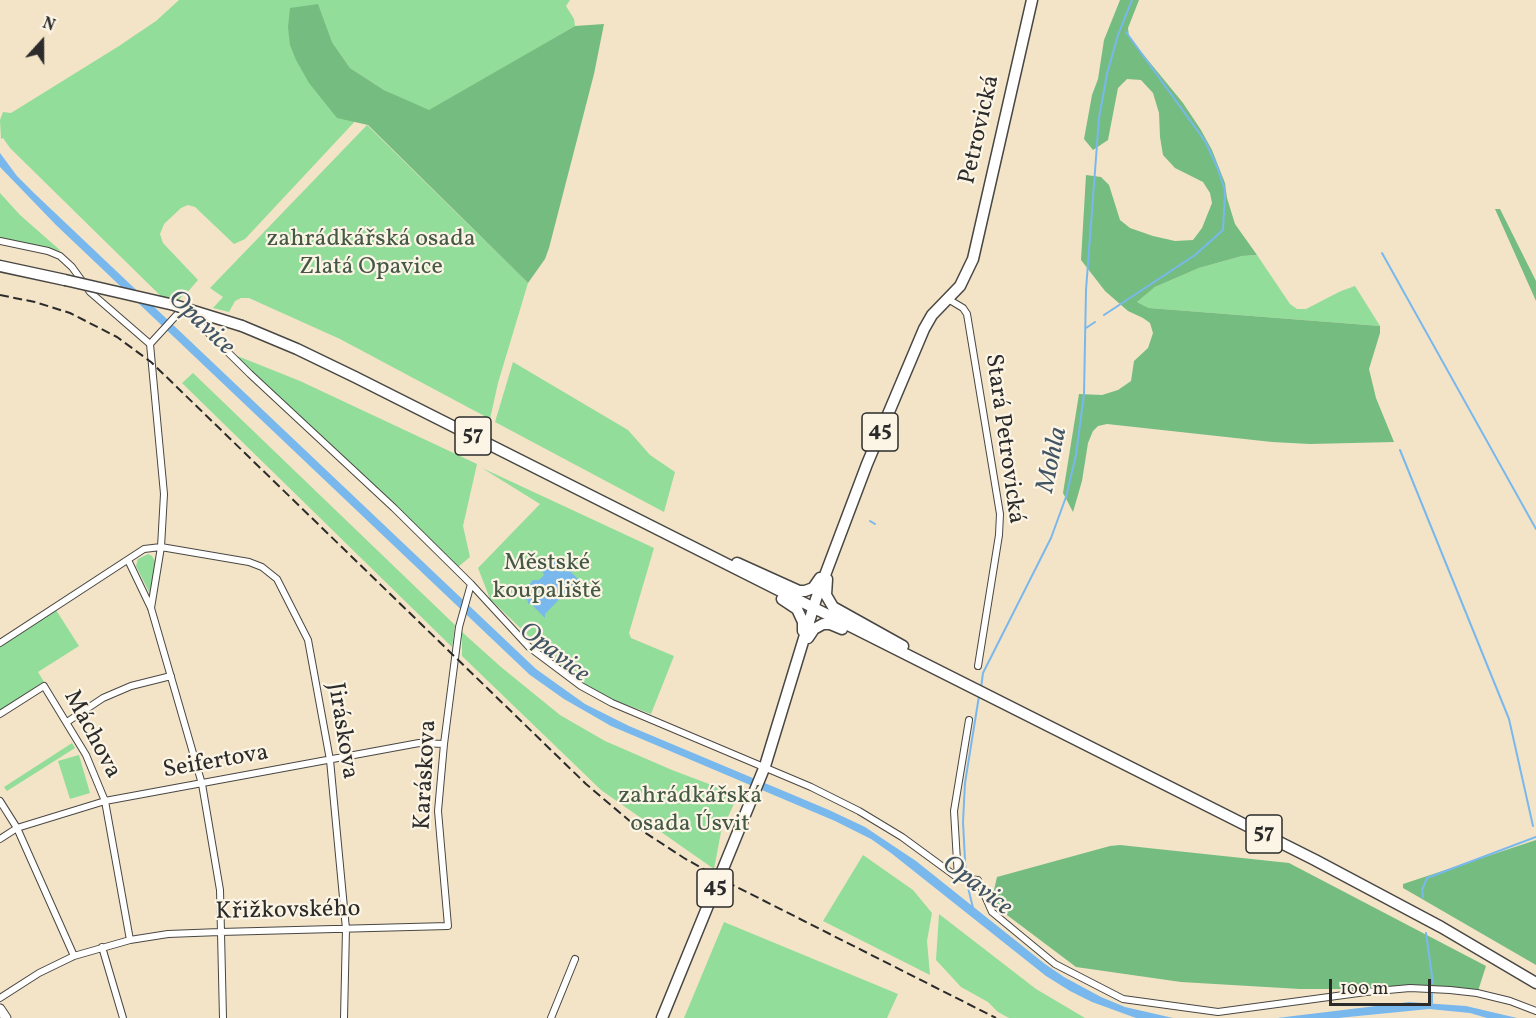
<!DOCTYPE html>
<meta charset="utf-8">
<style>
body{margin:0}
#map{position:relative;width:1536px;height:1018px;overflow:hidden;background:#f3e4c8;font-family:Vollkorn,serif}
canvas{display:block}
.north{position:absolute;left:12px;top:12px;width:60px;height:60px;-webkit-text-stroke:4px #fcf5e5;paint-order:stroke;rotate:21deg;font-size:16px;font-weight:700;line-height:24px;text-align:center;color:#2b2b2b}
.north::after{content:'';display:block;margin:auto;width:21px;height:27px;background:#2b2b2b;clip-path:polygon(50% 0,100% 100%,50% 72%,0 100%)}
.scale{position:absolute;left:1329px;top:979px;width:102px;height:27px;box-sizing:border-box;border:3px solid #2b2b2b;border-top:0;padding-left:8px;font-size:18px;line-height:21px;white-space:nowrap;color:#2b2b2b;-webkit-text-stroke:4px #fcf5e5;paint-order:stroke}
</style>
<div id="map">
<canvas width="1536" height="1018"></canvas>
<div class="north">N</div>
<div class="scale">100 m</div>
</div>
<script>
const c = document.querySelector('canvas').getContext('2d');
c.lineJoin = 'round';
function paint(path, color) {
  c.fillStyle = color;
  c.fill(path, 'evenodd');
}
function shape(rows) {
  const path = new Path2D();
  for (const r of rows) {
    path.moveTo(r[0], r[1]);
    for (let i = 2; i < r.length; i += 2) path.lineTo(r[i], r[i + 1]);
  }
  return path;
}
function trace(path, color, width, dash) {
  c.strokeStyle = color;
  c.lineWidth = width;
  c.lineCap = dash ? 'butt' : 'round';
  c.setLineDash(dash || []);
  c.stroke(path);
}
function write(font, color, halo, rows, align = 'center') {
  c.font = font + ' Vollkorn,serif';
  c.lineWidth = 4.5;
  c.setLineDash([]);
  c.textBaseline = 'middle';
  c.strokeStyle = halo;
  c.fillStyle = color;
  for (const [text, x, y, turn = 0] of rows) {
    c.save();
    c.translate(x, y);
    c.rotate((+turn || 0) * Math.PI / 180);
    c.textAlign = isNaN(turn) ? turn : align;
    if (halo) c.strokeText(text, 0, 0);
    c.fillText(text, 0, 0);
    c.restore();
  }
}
const green = shape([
 [179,0,570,0,566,6,574,19,575,26,429,111,384,90,350,68,332,42,318,4,359,117,245,239,234,244,195,207,188,205,181,208,164,224,160,234,163,243,198,280,186,294,181,297,174,309,10,148,3,138,1,139,0,120,3,112,11,113,119,46,156,21],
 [367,125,528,283,498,383,490,419,340,339,260,303,249,298,241,298,235,301,229,312,213,308,223,297,210,288],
 [0,193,20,215,61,251,0,238],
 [1257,255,1290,304,1297,309,1306,309,1341,291,1355,286,1380,326,1149,308,1137,302,1155,287,1199,268,1242,256],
 [235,355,300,381,477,464,463,526,470,557,458,567],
 [513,362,628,430,650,455,675,472,664,512,495,422],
 [193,373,455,625,452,647,182,383],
 [482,468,654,548,629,633,631,638,674,656,651,714,600,695,558,664,490,599,478,568,540,504],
 [148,554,152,556,156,563,150,594,136,566,138,559],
 [56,610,79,646,38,672,44,682,0,710,0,647],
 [462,632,501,667,560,715,605,741,672,770,738,795,721,832,714,869,601,790,462,656],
 [72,743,75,748,7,791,4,787],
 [79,755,90,793,70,799,58,761],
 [863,855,913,890,932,913,927,941,930,975,823,921],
 [939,914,1036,989,1085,1018,1009,1018,998,1012,988,1002,961,987,936,960],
 [724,922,898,994,887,1018,684,1018]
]);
const forest = shape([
 [1120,0,1139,0,1128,28,1129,37,1183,103,1201,130,1212,150,1225,183,1227,198,1235,224,1257,255,1242,256,1199,268,1155,287,1137,302,1149,308,1380,326,1380,333,1369,369,1376,398,1394,442,1310,444,1272,442,1107,424,1098,426,1093,431,1088,443,1082,481,1073,512,1063,493,1079,394,1102,395,1118,390,1131,381,1134,361,1148,348,1153,333,1150,323,1143,318,1128,311,1105,291,1081,260,1086,175,1101,177,1109,185,1120,220,1130,228,1153,236,1175,241,1193,240,1202,228,1212,203,1210,193,1203,182,1175,168,1163,155,1160,137,1159,113,1153,93,1141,80,1127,79,1118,88,1108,140,1093,150,1084,139,1092,95,1098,79,1104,40],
 [318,4,332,42,350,68,384,90,429,110,575,26,604,24,594,74,549,248,545,259,528,283,368,125,337,118,309,83,296,60,290,45,288,27,290,8],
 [1495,209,1500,209,1536,281,1536,301],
 [1536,840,1536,965,1403,888,1403,884],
 [1120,845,1289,863,1486,966,1478,991,1449,987,1408,985,1366,989,1300,989,1181,982,1076,967,991,903,997,877,1110,846]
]);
const water = shape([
 [0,153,17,176,34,193,536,669,585,704,629,726,829,810,865,827,916,861,1045,964,1064,977,1101,997,1125,1007,1173,1018,1136,1018,1092,1002,1070,991,1046,976,891,853,871,839,835,821,611,726,564,699,530,675,56,225,0,167],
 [556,558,563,564,566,564,563,570,565,572,568,569,580,581,577,581,545,614,545,618,530,603,528,604,528,601,521,595,533,580,539,580,544,575,542,571],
 [1409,1002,1466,1006,1517,1018,1487,1018,1470,1013,1429,1009,1338,1018,1277,1018]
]);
const stream = shape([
 [1382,253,1536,529],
 [1104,315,1195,255,1223,230,1225,191,1218,169,1205,141,1126,32],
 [1086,328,1095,322],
 [1400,450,1509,719,1533,826],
 [870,521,875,524],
 [981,688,983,673,1051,538,1066,497,1076,455,1084,394,1086,290,1099,118,1107,74,1118,35,1132,0],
 [1423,897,1422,890,1427,878,1536,837],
 [973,908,966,879,963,822,965,783,979,696],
 [1426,933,1433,983],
 [1432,1003,1432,994]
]);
const street = shape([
 [0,241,48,251,60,256,72,267,90,292,150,344],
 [948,299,963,308,967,314,1000,514,999,535,978,666],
 [150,344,183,308,250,374,394,508,471,584,529,647,581,686,612,703,811,787,859,811,902,837,958,878,978,880,992,912,1055,964,1123,999,1218,1012,1366,992,1410,988,1450,990,1477,993,1510,1001,1536,1011],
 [150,344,164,494,161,547,151,608],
 [128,560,151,608,202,784,220,890,223,1018],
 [0,643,144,549,161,547,249,562,262,567,277,579,308,640,330,760,346,929,344,1018],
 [0,714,44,686,86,755,105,801,130,940],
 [67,722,103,698,131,686,171,676],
 [0,801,17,828,74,956],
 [0,839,17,828,105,801,419,743,444,744],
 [958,878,954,811,969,720],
 [102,947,123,1018],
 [0,998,39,973,74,956,130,940,168,934,220,932,448,926,438,811,444,744,459,627,471,584],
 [551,1018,575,959]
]);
const secondary = shape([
 [0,1009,6,1018]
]);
const primary = shape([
 [0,266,65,280],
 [242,326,297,349,355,377,1315,860,1441,927,1536,983],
 [737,563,799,591,805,591,813,588,820,578],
 [827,579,826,595,833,607,903,646],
 [782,599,797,609,803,622,803,631],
 [808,638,814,629,823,624,830,624,842,629],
 [662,1018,765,766,816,599,867,464,924,329,932,315,960,286,973,259,1032,0]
]);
const rail = shape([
 [0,295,35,302,70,313,117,337,151,362,586,784,638,828,684,858,719,878,996,1018]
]);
const primaryBridge = shape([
 [65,280,174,305,242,326]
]);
const shields = [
 [880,432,36],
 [473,436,36],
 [1264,834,36],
 [715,888,36]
];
const shieldNames = [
 ["45",880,432],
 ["57",473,436],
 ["57",1264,834],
 ["45",715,888]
];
const streetNames = [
 ["Petrovická",981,130,-77],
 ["Stará Petrovická",1003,439,82],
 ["Jiráskova",341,731,81],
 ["Máchova",91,735,62],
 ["Seifertova",216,763,-10],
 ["Karáskova",427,775,-87],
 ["Křižkovského",288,912,-1]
];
const parkNames = [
 ["zahrádkářská osada",371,241],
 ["Zlatá Opavice",371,269],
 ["Městské",547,565],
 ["koupaliště",547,593],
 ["zahrádkářská",690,798],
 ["osada Úsvit",690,826]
];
const waterNames = [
 ["Opavice",200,324,44],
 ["Mohla",1054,460,-78],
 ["Opavice",553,654,38],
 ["Opavice",976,887,38]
];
paint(green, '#92dd99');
paint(forest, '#75bc81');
paint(water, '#79b8ed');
trace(stream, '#79b8ed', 2);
trace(street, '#494743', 8);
trace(secondary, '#494743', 11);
trace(primary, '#494743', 13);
trace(street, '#fff', 6);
trace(secondary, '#fff', 9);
trace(primary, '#fff', 10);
trace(rail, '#2b2b2b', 2, [9, 4.5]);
trace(primaryBridge, '#494743', 13, []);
trace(primaryBridge, '#fff', 10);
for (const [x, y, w] of shields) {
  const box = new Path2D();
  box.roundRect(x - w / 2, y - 19, w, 38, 4.5);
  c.fillStyle = '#fcf5e5';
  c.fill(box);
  trace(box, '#2b2b2b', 1.5);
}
write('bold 22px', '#2b2b2b', null, shieldNames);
write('24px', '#2b2b2b', '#fcf5e5', streetNames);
write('24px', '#455846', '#fcf5e5', parkNames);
write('italic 26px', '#425565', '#fcf5e5', waterNames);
</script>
